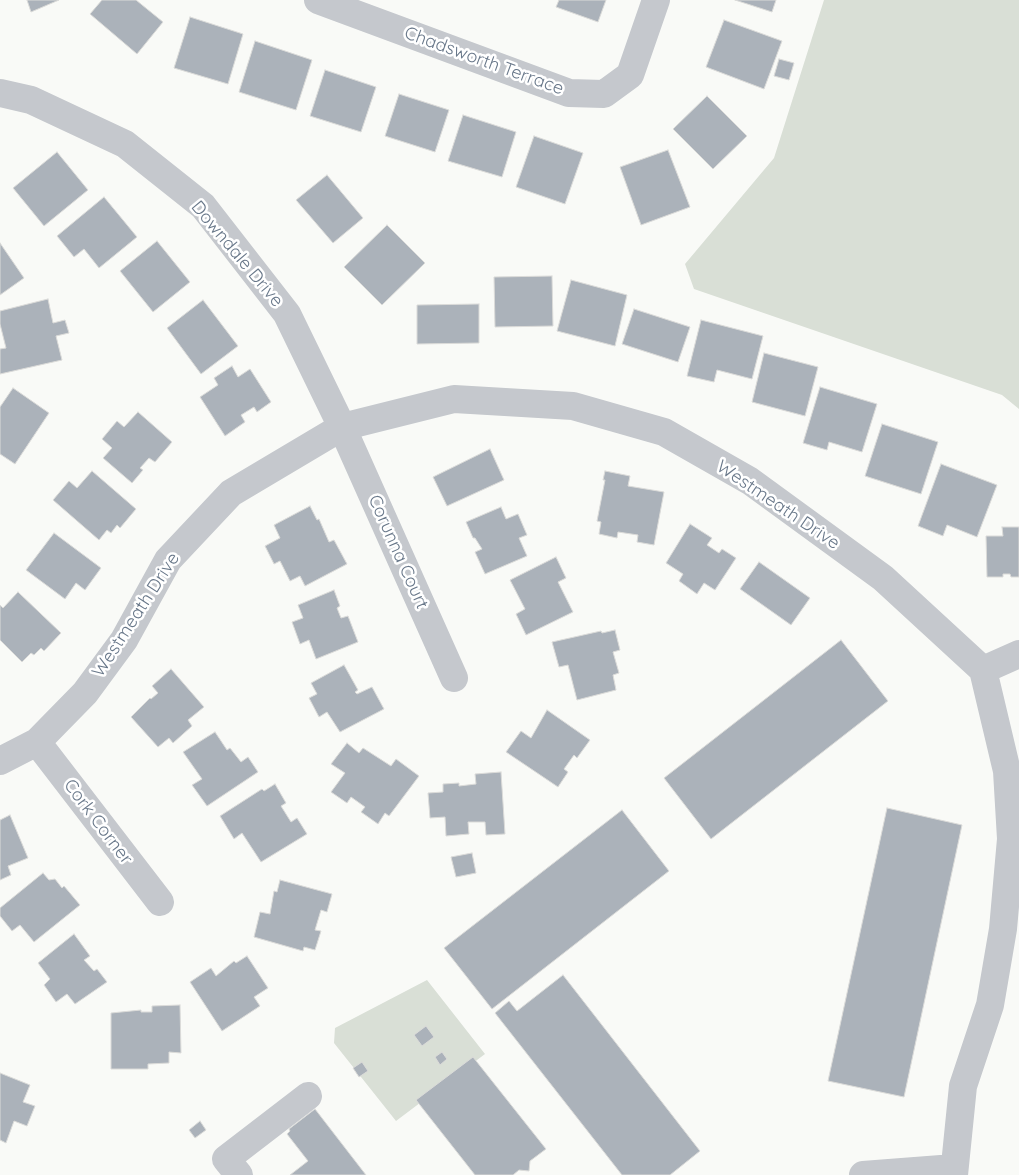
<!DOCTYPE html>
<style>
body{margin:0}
canvas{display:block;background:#f9faf7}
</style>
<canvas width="1019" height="1175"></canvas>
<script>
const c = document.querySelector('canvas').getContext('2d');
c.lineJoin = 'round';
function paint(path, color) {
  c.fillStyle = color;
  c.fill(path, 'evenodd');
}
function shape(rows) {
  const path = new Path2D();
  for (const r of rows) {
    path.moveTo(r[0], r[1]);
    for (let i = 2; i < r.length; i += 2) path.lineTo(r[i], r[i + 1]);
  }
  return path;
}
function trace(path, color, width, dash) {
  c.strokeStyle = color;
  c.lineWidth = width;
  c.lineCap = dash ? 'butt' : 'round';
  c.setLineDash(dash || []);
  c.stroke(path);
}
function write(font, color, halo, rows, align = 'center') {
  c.font = font + ' Quicksand,sans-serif';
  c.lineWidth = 5;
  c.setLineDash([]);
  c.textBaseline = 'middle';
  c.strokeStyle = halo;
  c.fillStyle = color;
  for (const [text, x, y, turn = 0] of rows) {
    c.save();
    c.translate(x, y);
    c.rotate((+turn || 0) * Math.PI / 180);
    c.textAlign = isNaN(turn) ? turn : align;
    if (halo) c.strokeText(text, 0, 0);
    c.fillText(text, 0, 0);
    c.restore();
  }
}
const green = shape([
 [824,0,1019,0,1019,409,1002,395,694,289,685,264,774,158],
 [427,980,485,1054,396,1121,334,1043,335,1028]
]);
const building = shape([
 [27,0,59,0,31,12,27,0],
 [102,0,136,0,163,22,137,54,90,14,102,0],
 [559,0,606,0,598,22,556,7,559,0],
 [735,0,776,0,772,12,735,0],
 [190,17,243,34,228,84,174,68,190,17],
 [724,20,782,41,764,89,706,67,724,20],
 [255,41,312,60,296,110,239,92,255,41],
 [779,59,794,63,789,80,774,76,779,59],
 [325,70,376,87,361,132,310,116,325,70],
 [399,94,449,110,435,152,385,136,399,94],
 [707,96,747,136,713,169,673,129,707,96],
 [463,115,516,132,502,177,448,161,463,115],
 [534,136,583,153,565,204,516,187,534,136],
 [668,150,690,207,641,225,620,167,668,150],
 [57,152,88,190,44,226,13,188,57,152],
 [327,175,363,218,333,243,296,200,327,175],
 [104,197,137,237,99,268,84,249,74,257,57,236,104,197],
 [387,225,425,263,382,305,344,267,387,225],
 [157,241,190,282,153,312,120,271,157,241],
 [0,243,24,278,0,295,0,243],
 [552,276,553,326,495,327,494,277,552,276],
 [571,280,627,295,615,346,557,331,571,280],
 [48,299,53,323,65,320,69,333,56,336,62,360,0,374,0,349,6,348,0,324,0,311,48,299],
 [203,300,238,346,201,374,167,328,203,300],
 [479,304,479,343,417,344,417,305,479,304],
 [634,309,690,327,678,362,622,344,634,309],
 [701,320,763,336,752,379,717,370,714,382,687,376,701,320],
 [764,353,818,367,805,416,752,402,764,353],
 [232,366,238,377,250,369,271,402,257,412,254,407,241,415,245,422,225,436,200,397,218,385,214,378,232,366],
 [820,387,877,404,862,452,829,442,827,450,803,443,820,387],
 [13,388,49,413,15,464,0,454,0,407,13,388],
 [138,412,172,442,155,462,149,458,140,468,143,470,132,483,103,458,112,448,102,439,117,421,124,427,138,412],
 [882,424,938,442,921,494,865,476,882,424],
 [490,449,504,480,447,506,433,477,490,449],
 [941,464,997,485,977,537,947,525,943,536,918,526,941,464],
 [92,471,136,509,120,528,117,525,111,533,107,530,99,540,53,500,69,481,77,488,92,471],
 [605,471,630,476,628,486,664,492,654,545,637,542,638,535,618,532,617,538,599,534,601,522,597,521,605,480,603,480,605,471],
 [310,506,317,520,319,519,329,542,334,540,347,564,305,586,300,576,290,581,280,561,274,564,265,546,280,538,274,525,310,506],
 [501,507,506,519,518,514,527,535,519,538,527,556,485,574,475,552,482,549,475,538,473,538,466,522,501,507],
 [690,524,712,538,707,545,719,553,722,549,736,558,715,590,704,583,697,594,679,581,683,574,666,563,690,524],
 [1002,527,1019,527,1019,577,1011,577,1010,574,1003,574,1003,577,987,577,986,536,1003,536,1002,527],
 [54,533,101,568,85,590,76,583,65,599,26,570,54,533],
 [556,557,566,578,558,582,573,612,526,635,516,614,525,609,510,580,556,557],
 [759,562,810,598,791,625,740,589,759,562],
 [334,590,340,606,337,608,341,618,348,616,358,642,316,659,309,640,300,644,292,622,303,618,298,605,334,590],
 [18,592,61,633,44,651,41,648,34,655,31,653,22,662,0,640,0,605,3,608,18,592],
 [615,630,620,650,613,652,619,673,613,675,616,690,577,700,568,665,559,667,552,642,601,631,602,633,615,630],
 [841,640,888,701,711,839,664,778,841,640],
 [344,665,358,690,355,692,357,694,372,687,384,709,340,732,327,712,319,717,309,698,317,694,311,683,344,665],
 [171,669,204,707,188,720,192,726,173,743,169,738,158,747,131,717,150,698,151,699,158,693,152,686,171,669],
 [547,710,590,740,577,758,574,755,564,769,568,772,558,787,506,752,521,731,531,738,547,710],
 [215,732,227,750,230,748,241,762,248,757,258,772,207,806,192,785,202,779,183,752,215,732],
 [347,743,359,753,363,748,391,766,396,759,419,776,389,816,385,813,378,824,361,812,365,807,351,797,347,803,331,792,345,773,331,764,347,743],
 [501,772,505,834,486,835,485,822,468,822,469,834,446,836,445,817,430,818,428,793,443,792,443,784,459,783,459,786,476,784,475,774,501,772],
 [275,784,286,803,281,806,291,822,297,818,307,834,261,862,242,833,234,839,220,816,262,789,264,791,275,784],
 [887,808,962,825,904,1097,828,1081,887,808],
 [622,810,669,871,492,1009,444,948,622,810],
 [10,815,28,858,8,866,11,875,0,880,0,820,10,815],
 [472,853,476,873,456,877,451,857,472,853],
 [43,873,49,880,55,879,62,888,64,886,80,905,34,942,20,925,12,931,0,916,0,908,43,873],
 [280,880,332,894,327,912,321,910,315,930,321,931,315,950,304,947,303,951,254,937,260,912,270,914,274,891,277,892,280,880],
 [74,934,90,956,84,960,94,971,97,969,107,982,75,1004,67,994,56,1002,44,985,50,979,38,963,74,934],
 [247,956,268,988,254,997,260,1006,222,1031,190,982,211,968,216,976,234,961,236,963,247,956],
 [563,975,700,1151,670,1175,622,1175,495,1013,509,1001,517,1011,563,975],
 [180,1005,181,1053,169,1052,169,1063,148,1064,148,1069,111,1069,111,1013,141,1010,141,1012,152,1012,152,1006,180,1005],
 [426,1026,434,1037,422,1046,414,1035,426,1026],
 [442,1052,447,1059,440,1065,435,1057,442,1052],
 [473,1057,546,1149,530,1161,529,1171,519,1170,513,1175,475,1175,416,1100,473,1057],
 [362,1062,368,1071,359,1077,353,1068,362,1062],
 [0,1073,30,1085,23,1102,35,1106,27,1126,14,1121,6,1143,0,1140,0,1073],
 [315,1109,366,1175,290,1175,308,1161,287,1134,290,1131,289,1129,315,1109],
 [200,1121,206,1130,195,1138,189,1130,200,1121]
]);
const minor = shape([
 [318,0,569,93,604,94,630,75,656,0],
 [0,93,31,100,125,144,203,206,287,314,342,427,454,678],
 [983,670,1019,654],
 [37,742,160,902],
 [0,761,37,742,85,693,124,640,168,560,231,493,342,427,454,399,573,406,664,432,750,481,883,578,983,670],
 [239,1175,226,1159,308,1096],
 [863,1175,954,1168],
 [954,1175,963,1086,990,1005,1003,929,1011,839,1007,771,983,670]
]);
const streetNames = [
 ["Chadsworth Terrace",484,61,20],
 ["Downdale Drive",237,254,50],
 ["Westmeath Drive",778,505,34],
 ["Corunna Court",398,552,66],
 ["Westmeath Drive",136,615,-57],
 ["Cork Corner",98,822,53]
];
paint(green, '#d9dfd6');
paint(building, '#abb2ba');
trace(building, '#dbdbd9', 1);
trace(minor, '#c5c8cd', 28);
write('18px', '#687789', '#fff', streetNames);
</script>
